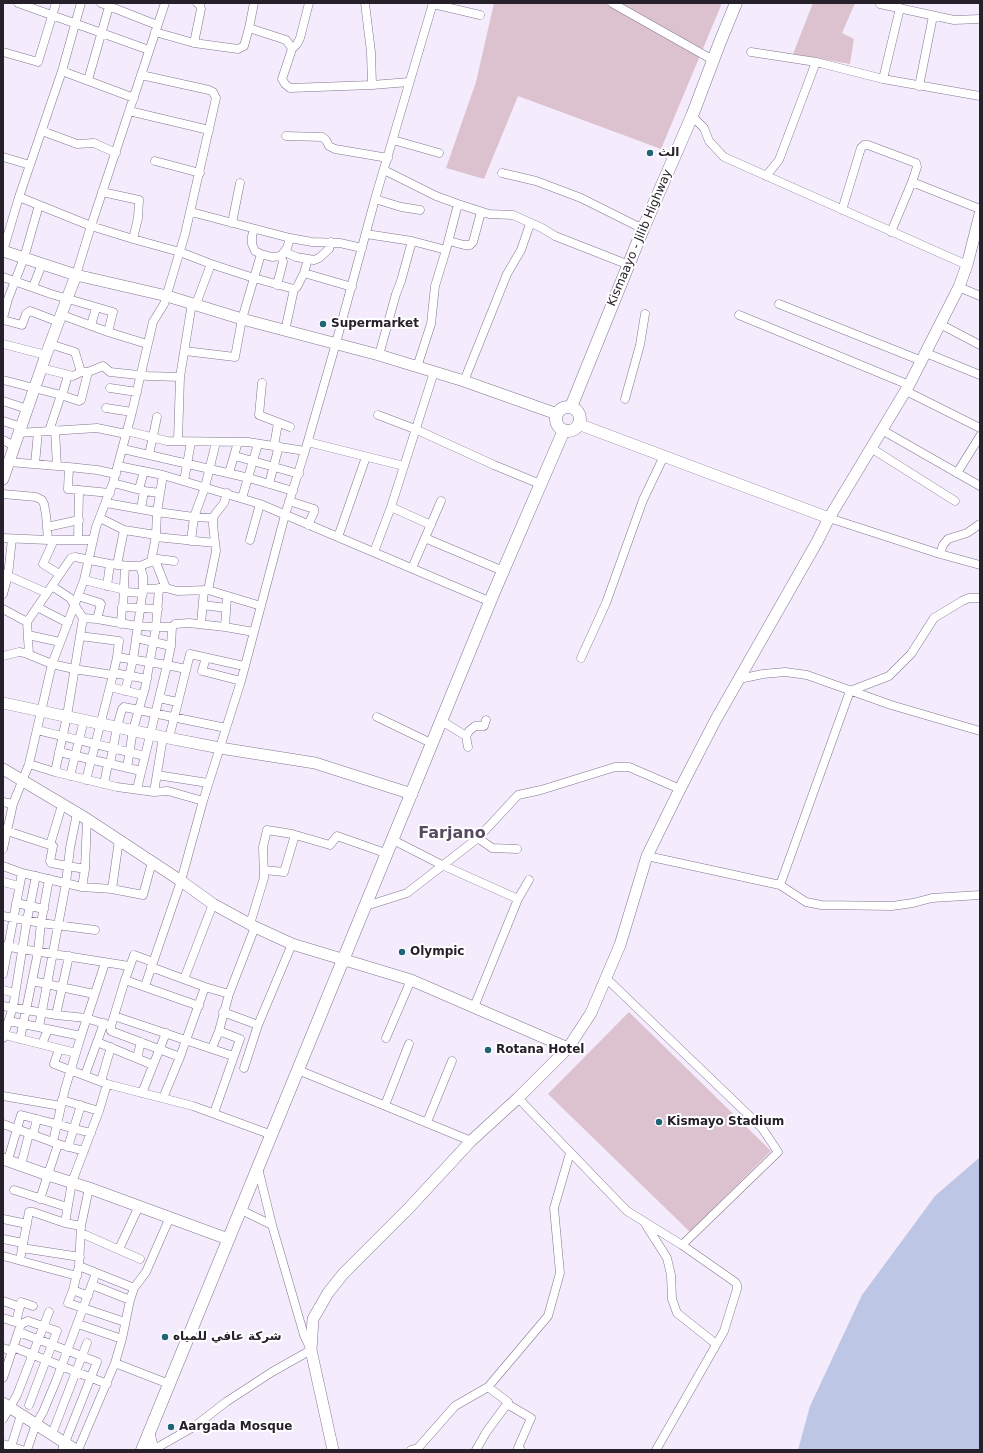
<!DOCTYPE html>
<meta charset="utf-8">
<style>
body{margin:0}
#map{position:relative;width:983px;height:1453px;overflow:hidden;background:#f4ebfc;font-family:"DejaVu Sans",sans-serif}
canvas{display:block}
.frame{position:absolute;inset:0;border:4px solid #26202b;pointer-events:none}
</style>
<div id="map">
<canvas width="983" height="1453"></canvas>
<div class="frame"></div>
</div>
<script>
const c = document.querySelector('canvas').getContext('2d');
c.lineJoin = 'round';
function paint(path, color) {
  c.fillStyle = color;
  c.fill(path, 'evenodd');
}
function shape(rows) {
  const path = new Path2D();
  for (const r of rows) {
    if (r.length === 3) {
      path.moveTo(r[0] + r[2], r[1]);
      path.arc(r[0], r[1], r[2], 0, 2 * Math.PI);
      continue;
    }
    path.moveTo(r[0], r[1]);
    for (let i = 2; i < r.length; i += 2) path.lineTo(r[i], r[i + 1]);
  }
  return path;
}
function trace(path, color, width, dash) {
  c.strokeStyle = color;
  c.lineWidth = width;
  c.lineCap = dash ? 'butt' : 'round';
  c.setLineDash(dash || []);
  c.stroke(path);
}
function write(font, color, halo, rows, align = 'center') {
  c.font = font + ' "DejaVu Sans","Noto Sans Arabic",sans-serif';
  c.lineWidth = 4;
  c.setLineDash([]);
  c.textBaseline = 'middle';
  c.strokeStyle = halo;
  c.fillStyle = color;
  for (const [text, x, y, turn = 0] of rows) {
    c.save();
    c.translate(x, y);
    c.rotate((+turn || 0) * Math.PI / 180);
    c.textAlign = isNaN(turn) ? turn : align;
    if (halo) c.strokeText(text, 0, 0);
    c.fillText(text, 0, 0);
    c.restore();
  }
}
const green = shape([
 [494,3,722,3,661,149,518,96,484,179,446,168,476,82],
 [813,3,855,3,842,33,854,39,850,64,793,54],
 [629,1012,771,1151,690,1232,548,1094]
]);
const water = shape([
 [980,1157,980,1450,798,1450,810,1406,862,1295,935,1196]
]);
const street = shape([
 [18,3,149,50],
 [101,3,157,25],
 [365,3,371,52,372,85,409,82],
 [612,3,713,60],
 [433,4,480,15],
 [880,4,954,20,980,19],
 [249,28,254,3],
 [155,32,194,43,238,49,244,46,249,28,286,40,289,44,292,49,282,79,285,84,290,88,372,85],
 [194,43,201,9,200,5,197,3],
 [292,49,297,44,300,38,309,3],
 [3,52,38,62,56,3],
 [751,52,816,62,883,79,980,96],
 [62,71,134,98],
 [883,79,900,8],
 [88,80,110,3],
 [919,86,933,16],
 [129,111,209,130],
 [692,116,704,128,709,141,724,157,967,265],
 [42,131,77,144,94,143,116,153],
 [286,136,322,137,326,140,329,146,335,149,388,158],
 [393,140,439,153],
 [3,157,30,165],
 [155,161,200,173],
 [384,170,436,196,458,204,489,214,513,215,542,228,555,236,629,265],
 [502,173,536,181,581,198,643,229],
 [766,176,779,160,816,62],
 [912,182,980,209],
 [102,192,139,200,138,218,133,239],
 [19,197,91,226,133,239,180,252,211,264,254,278,242,319,235,357,185,351],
 [375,199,401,207,420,210],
 [842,210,861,148,864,145,868,145,916,163,917,167,912,182,891,232],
 [191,212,290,238,312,242,340,243,362,248],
 [232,223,240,183],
 [254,229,252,236,252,244,255,251,261,254,272,257,281,256,287,248,290,238],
 [366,234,412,241,446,250],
 [449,241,464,245,470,245,473,242,481,212],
 [3,251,19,197,62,71,81,3],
 [285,252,296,257,314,260,319,258,329,249,331,242],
 [261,254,254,278,294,289,297,287,304,273,308,259],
 [304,273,352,287],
 [76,275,91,226,165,3],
 [3,277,51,294,113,312,108,332,147,344],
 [277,285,283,262,281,256],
 [33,287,42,264],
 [959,287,980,296],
 [196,304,211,264],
 [779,304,922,361],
 [62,315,108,332],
 [739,315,909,385],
 [3,318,8,299,24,258,39,205],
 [3,320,22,325,26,314,30,311,59,322],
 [940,324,980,345],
 [91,325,96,308],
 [285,331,294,289],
 [3,344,46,355],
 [50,344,75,352,81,372],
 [926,353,980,375],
 [379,355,396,294,401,281,412,241],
 [417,367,431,324,435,286,446,250,458,204],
 [41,368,73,376,81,372,88,372,103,366,110,372,148,376,180,377],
 [3,380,61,395,79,401,81,400,88,372],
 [464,381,507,274,521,250,530,224],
 [262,383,259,415,290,427],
 [110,388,137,392],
 [906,391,980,428],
 [62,396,68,375],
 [625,399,640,345,645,314],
 [3,401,27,409],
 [106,408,132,412],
 [378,415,415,429,494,465,540,484],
 [3,421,21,427],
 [55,430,57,466],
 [882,430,980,486],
 [49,431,61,395],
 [127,431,167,441,248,442,305,451],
 [18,433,97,428,126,434],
 [3,440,14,446],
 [178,441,180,377,192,303],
 [308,442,404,466],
 [274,446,278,423],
 [871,448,955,501],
 [123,449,249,478,293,491],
 [149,455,157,417],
 [235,456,299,474],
 [9,462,69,467,97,470,116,474],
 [35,464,38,432],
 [118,466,163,475,260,504,491,602],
 [69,467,68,489,110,493],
 [229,473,238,442],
 [957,473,980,436],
 [184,481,191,442],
 [113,483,144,491,160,493],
 [269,484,279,446],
 [139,489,144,471],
 [3,494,36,497,42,500,44,504,46,515,48,540],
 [242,498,258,444],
 [289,501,314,509,314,512,308,525],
 [106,503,157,512,194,517,213,518],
 [391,507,431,525],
 [141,509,144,491],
 [100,518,124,530,156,535],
 [829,518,940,554,980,565],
 [47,527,79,520],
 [156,537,215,543],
 [338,537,366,457],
 [3,538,48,540,93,540],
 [425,538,503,571],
 [78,539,79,490],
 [54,540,43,564,59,574],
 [250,540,260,504],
 [191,541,194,517,205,487,216,442],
 [374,552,391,507,434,372],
 [940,554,943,545,948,539,967,533,980,524],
 [155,560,166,588],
 [151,562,156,535,157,512,163,475],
 [117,565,124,530],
 [412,568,441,501],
 [4,574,47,593],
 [84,580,125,590],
 [52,586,70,598,83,618,67,716,55,772],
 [107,586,110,564],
 [159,588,156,627,172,627],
 [143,589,166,588,177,591,208,590,261,606],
 [208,590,216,551,213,525,213,518,216,513,224,503,227,493],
 [125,592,143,593],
 [3,594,8,575,12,539],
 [78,596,100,603,101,604,97,619],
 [227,596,225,627,254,632],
 [203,605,226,608],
 [37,607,68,623],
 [123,607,125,566],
 [3,609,27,622],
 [83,618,97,619,137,626,156,627,145,688,133,730,127,768],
 [121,624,122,607,158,609],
 [201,624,204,590],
 [28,635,60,642],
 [80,636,119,641,117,657,113,675],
 [136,638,171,646],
 [29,654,27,622,71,558,75,557,110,564,130,566,140,566,158,559,174,561],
 [3,656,19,652,25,653,52,664,74,669,113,675,86,780],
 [117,657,167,665,186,669],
 [206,658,202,671,241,681],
 [581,658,606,603,643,500,664,456],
 [114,673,147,679],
 [739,679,763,674,785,672,807,675,891,705,980,731],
 [110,687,143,695],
 [125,691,133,660,143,589,143,576,140,566],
 [159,698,177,702],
 [377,717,433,744],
 [442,721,466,736],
 [37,730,145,756],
 [169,738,190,654,244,666],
 [468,747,466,736,469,731,475,726,484,726,486,720],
 [59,752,141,771],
 [29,764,55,772,117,787,154,792,168,791,203,801],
 [110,764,117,727,122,709,124,707,226,728],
 [157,775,208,783],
 [70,776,84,720],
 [104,784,108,764],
 [137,789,167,665,171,646,172,627,175,624,189,623,225,627],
 [154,792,163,737],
 [3,802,13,804],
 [7,831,53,846,50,861,51,863,85,869],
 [478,838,492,848,517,849],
 [393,840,442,865,518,899],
 [50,845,62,805],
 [3,849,13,804,29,764,52,664,84,580,96,527,113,483,132,412,153,322,164,304,185,234,216,98,213,92,209,90,141,75],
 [647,856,780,885,806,902,821,905,892,906,913,903,932,898,980,895],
 [3,866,22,873,82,887,112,889,143,895,152,862],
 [264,870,284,872,295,835],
 [3,882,19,886],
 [780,885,850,691,889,676,911,654,934,618,962,601,969,598,980,598],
 [82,887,85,869,87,819],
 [112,889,119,840],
 [16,903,44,909],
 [366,906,407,893,478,838,518,795,541,790,615,767,629,767,680,789],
 [3,916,41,923,95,930],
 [250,924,264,878,263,847,267,830,292,834,330,845,337,836,388,854],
 [3,946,129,966],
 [153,962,134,955,125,980,199,1006],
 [151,967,205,987,180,1057,163,1098],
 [3,974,22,873],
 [606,978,762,1128,778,1152,682,1245],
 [184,979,213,904],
 [125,980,111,1026,111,1031,180,1057],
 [32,981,94,994],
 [145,986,181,881,203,801,241,681,285,515,305,451,336,343,375,199,433,3],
 [205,987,229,994],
 [3,990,15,993],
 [3,1006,56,1015,86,1018,111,1026],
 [474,1007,518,899,529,880],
 [223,1012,258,1025,244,1068],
 [56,1015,69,956],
 [114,1016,233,1056],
 [9,1021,81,1036],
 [258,1025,292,944],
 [39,1027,66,883,70,848,77,813],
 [5,1035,76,1053],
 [3,1038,13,1007,27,920,36,876],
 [386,1038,411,980],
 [20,1039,38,952,41,923,49,879],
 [97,1042,153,1065],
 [42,1044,48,1029],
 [212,1048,219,1031,229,994,255,927],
 [59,1049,54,1064,107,1084,193,1106,272,1135],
 [137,1058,141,1042],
 [298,1070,471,1141],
 [85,1075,104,1023],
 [101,1081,111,1047],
 [142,1093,166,1033],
 [3,1096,61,1106],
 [518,1098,627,1211,682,1245,735,1282,737,1285,737,1289,724,1331,656,1450],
 [62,1100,99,1111],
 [385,1105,409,1044],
 [214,1113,240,1039,219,1031],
 [427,1122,452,1061],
 [3,1124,58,1144,84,1151],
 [33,1135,37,1119],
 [53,1142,65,1089,81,1036,105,963],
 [68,1147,81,1105],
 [8,1160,21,1115,91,1133],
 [21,1165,29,1134],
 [14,1190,67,1207],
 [40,1199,58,1144],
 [241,1210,272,1225],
 [3,1219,27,1224],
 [65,1223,72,1182,99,1111,107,1084],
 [646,1225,667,1258,671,1275,672,1299,677,1313,716,1344],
 [81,1233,140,1259],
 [3,1239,23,1243],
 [22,1248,80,1257],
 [119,1249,139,1206],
 [3,1256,77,1276],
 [20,1260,29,1212,33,1212,65,1223,81,1226],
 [79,1266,134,1288],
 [92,1285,130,1300],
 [73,1290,68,1303,125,1322],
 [88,1296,73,1290,79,1266,81,1226,89,1188],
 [3,1301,20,1307],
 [3,1318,21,1324],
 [16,1322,21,1302,33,1306],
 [78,1324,122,1339],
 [19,1332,97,1362,62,1450],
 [13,1347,107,1384],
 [3,1348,12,1351],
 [115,1363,169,1384],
 [3,1378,21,1324,28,1321,57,1331,29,1405],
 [488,1387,508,1402,507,1404,531,1418,518,1448,521,1450],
 [3,1419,17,1395,49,1312],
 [52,1434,87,1343],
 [3,1444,22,1450],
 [10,1450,21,1415],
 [27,1450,36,1424,43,1412,56,1381,96,1273],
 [78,1450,115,1363,122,1339,130,1300,134,1288,146,1272,170,1217],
 [153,1450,195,1426,226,1402,272,1372,311,1350,304,1335,272,1225,258,1168],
 [411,1450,418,1448,455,1406,488,1387,548,1316,560,1273,554,1208,570,1153],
 [476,1450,487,1431,507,1404]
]);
const secondary = shape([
 [3,251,76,275,167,296,242,319,379,355,464,381,557,414],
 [578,424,829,518],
 [3,479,46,355,76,275],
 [3,703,163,737,220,748,315,763,412,794],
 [3,769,87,819,181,881,213,904,255,927,292,944,411,980,568,1048],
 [3,1159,48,1175,89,1188,228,1239],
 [3,1403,76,1450],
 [149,1433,153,1450],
 [333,1450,311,1350,313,1319,328,1293,343,1274,408,1209,471,1141,518,1098,568,1048,591,1013,620,945,647,856,680,789,715,721,817,542,829,518,909,385,959,287,967,265,980,214]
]);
const primary = shape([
 [568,419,12],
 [571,407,643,229,692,116,720,42,736,3],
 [142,1450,494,592,564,430]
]);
const markers = [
 [650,153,4,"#206576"],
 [323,324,4,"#206576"],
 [402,952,4,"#206576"],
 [488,1050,4,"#206576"],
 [659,1122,4,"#206576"],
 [165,1337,4,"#206576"],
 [171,1427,4,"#206576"]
];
const poiNames = [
 ["الث",658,153],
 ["Supermarket",331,324],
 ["Olympic",410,952],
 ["Rotana Hotel",496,1050],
 ["Kismayo Stadium",667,1122],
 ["شركة عافي للمياه",173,1337],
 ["Aargada Mosque",179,1427]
];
const streetNames = [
 ["Kismaayo - Jilib Highway",640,238,-67]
];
const districtNames = [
 ["Farjano",452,834]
];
paint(green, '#dcc2ce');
paint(water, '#bec6e6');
trace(street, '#83758f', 9);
trace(secondary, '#83758f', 12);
trace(primary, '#83758f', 13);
trace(street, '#fff', 8);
trace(secondary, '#fff', 11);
trace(primary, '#fff', 12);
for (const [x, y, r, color] of markers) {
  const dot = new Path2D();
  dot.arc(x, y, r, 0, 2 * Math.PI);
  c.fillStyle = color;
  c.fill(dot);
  trace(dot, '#fff', 1.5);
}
write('bold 12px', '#26202b', '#fff', poiNames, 'left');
write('12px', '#26202b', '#fff', streetNames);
write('bold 16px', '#574a61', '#fff', districtNames);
</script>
